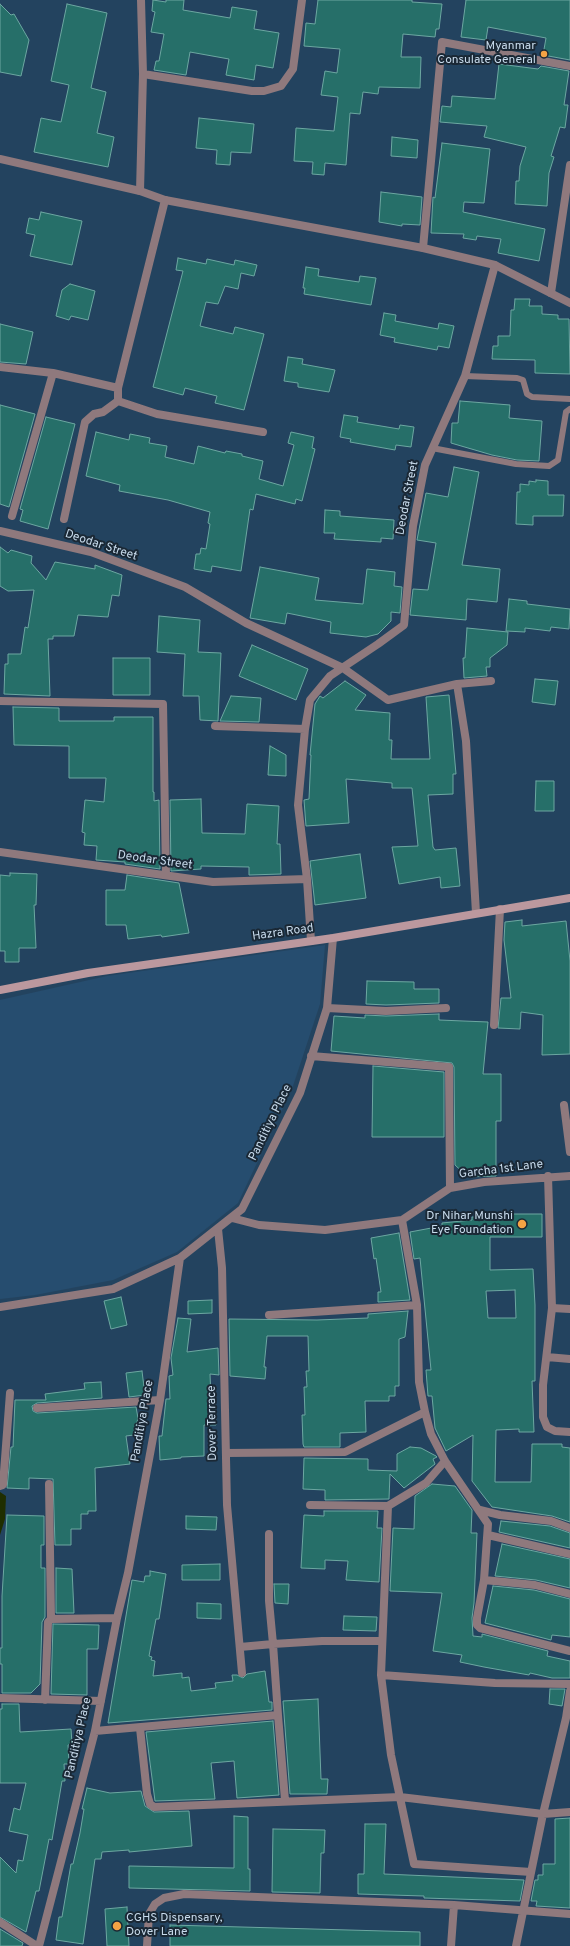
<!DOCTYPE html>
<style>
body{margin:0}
canvas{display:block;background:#23435f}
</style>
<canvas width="570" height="1946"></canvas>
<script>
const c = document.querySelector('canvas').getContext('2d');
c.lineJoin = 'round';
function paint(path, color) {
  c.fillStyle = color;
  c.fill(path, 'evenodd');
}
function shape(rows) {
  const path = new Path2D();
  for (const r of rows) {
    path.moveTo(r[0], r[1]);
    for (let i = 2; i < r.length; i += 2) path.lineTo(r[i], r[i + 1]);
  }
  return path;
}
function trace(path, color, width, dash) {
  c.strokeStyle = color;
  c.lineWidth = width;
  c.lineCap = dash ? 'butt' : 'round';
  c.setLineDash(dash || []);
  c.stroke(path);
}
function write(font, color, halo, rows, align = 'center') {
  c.font = font + ' Overpass,sans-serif';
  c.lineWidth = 4;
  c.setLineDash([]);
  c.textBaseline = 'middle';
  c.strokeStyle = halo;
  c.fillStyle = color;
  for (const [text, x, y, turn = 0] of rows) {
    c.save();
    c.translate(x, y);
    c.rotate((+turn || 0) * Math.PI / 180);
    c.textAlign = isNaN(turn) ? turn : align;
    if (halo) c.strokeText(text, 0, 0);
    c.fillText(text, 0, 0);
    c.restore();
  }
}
const built = shape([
 [325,945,320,1004,292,1089,238,1203,177,1252,113,1280,35,1295,0,1299,0,1000,107,976]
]);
const water = shape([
 [0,1492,6,1496,5,1519,0,1535]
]);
const building = shape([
 [153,0,166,2,166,0,184,0,183,10,230,18,232,7,257,11,254,29,279,33,273,68,256,65,254,80,226,75,229,59,190,52,186,75,154,70,156,61,159,61,164,34,151,32,155,12,152,11,153,0],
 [318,0,412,0,412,2,442,4,439,29,436,29,435,37,403,34,401,57,421,57,420,88,379,87,378,94,363,92,360,114,350,113,346,165,325,163,324,175,312,174,313,162,294,161,296,128,334,131,338,97,321,95,325,71,337,73,340,49,304,46,306,23,315,24,318,0],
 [466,0,570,0,570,60,543,55,546,38,488,27,486,40,461,37,466,0],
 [0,4,11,15,14,14,29,40,21,76,0,72,0,4],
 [67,4,107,13,91,88,106,92,97,133,114,137,108,167,34,152,41,118,61,122,69,85,51,81,67,4],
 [499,64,538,69,541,66,569,71,564,105,568,105,565,128,560,127,551,156,554,157,549,173,547,206,515,204,516,181,519,181,520,166,526,147,484,137,487,126,440,122,442,106,451,107,452,96,495,99,499,64],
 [199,118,254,124,251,153,231,152,230,165,216,164,217,150,196,148,199,118],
 [392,137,418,140,417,158,391,156,392,137],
 [442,143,490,149,484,203,464,202,463,212,545,229,539,261,498,253,501,239,477,236,476,240,463,238,464,234,431,233,433,197,435,198,442,143],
 [381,192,422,197,420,225,402,224,402,226,379,222,381,192],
 [41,212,82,221,72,265,30,256,35,235,26,233,29,218,39,220,41,212],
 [178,258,206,264,207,259,234,265,235,260,257,265,254,276,241,273,238,289,225,286,218,304,206,302,200,326,233,334,235,327,264,334,244,410,215,403,217,396,185,388,183,395,153,387,183,271,176,270,178,258],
 [306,267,319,269,318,276,359,282,360,276,376,278,371,305,304,294,305,288,303,288,306,267],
 [70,284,95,291,88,320,71,316,69,320,56,316,62,290,70,284],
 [515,299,530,299,529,306,542,306,542,314,558,315,558,319,569,319,570,374,535,373,535,360,492,359,493,346,498,346,498,336,510,336,511,310,514,310,515,299],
 [384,313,396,315,395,321,438,329,439,323,454,326,449,348,438,346,437,350,394,342,395,338,380,335,384,313],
 [0,324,33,332,26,364,0,362,0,324],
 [288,357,303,359,302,364,335,370,329,392,298,387,298,383,284,381,288,357],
 [460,401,510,405,509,418,542,421,539,461,517,460,492,455,451,443,452,423,458,423,460,401],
 [0,405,35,414,9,507,0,504,0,405],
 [344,415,358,417,357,422,399,429,400,425,414,427,411,447,396,445,395,450,350,442,351,439,340,437,344,415],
 [46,417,75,424,48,529,20,521,23,510,20,509,46,417],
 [96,432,129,440,130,434,150,438,149,443,167,446,165,457,194,464,198,446,225,453,226,451,242,454,242,456,263,461,259,479,283,486,294,445,288,443,291,432,314,437,312,448,315,449,302,501,296,499,295,504,256,494,253,510,250,509,241,571,212,566,211,572,194,569,196,554,200,554,201,548,206,549,210,524,208,523,210,512,168,500,119,491,120,485,86,476,96,432],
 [454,467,479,472,462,565,500,569,497,602,467,599,466,620,410,615,413,589,428,590,436,543,417,540,426,493,448,497,454,467],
 [536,480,548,481,548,495,564,495,563,516,533,516,533,525,516,524,517,492,520,492,520,484,529,485,529,481,536,482,536,480],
 [325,510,340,511,340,516,394,520,393,539,381,538,381,542,334,539,335,533,324,533,325,510],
 [0,547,8,553,11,550,32,556,31,563,46,580,55,562,95,569,95,565,122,575,119,596,112,595,108,617,78,615,74,636,53,636,53,639,48,639,50,696,4,694,5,664,8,664,8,654,21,654,25,627,28,628,34,590,8,591,0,586,0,547],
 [260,567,319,578,315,600,363,604,367,569,395,572,394,586,402,587,400,613,391,612,391,621,378,634,366,637,330,633,331,622,287,613,285,624,250,618,260,567],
 [509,599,527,601,527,604,570,609,569,629,551,627,550,631,525,628,525,632,506,631,509,599],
 [159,616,200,620,198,652,221,653,218,721,200,720,199,696,183,696,185,654,157,652,159,616],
 [467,628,508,632,507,645,490,658,490,667,486,667,487,676,464,678,463,658,465,658,467,628],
 [252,645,308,669,296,700,239,676,252,645],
 [113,658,150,658,150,695,113,695,113,658],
 [535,679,558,681,555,705,532,702,535,679],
 [345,681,366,695,355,710,390,713,389,740,392,740,391,759,430,759,426,697,449,695,456,774,453,774,453,794,428,795,433,847,435,850,456,848,460,886,441,888,440,877,399,884,392,847,418,846,412,788,392,788,392,783,346,779,349,823,306,826,304,800,309,799,311,755,310,755,315,704,320,696,323,698,345,681],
 [231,696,261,698,259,722,220,721,231,696],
 [13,707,59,708,59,721,114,721,114,717,153,717,153,792,154,792,154,801,159,800,160,869,125,864,125,862,96,860,97,846,84,845,85,833,82,832,85,800,104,802,106,778,69,778,69,746,14,745,13,707],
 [270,746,286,755,286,776,268,775,270,746],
 [536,781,554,781,554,811,535,811,536,781],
 [201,799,202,833,245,834,247,804,279,806,277,844,280,844,281,874,249,875,249,867,201,866,201,869,171,871,170,800,201,799],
 [360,854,366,898,315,905,310,861,360,854],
 [10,873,37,874,36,905,34,905,36,948,19,948,19,962,5,962,5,951,0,951,0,875,10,876,10,873],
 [127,875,179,883,189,933,162,937,161,935,128,939,126,925,106,925,106,890,125,890,127,875],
 [522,920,522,926,566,921,570,961,570,1054,542,1055,543,1015,521,1012,520,1029,498,1028,501,998,511,998,504,940,505,922,522,920],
 [367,981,414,982,414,989,439,989,439,1003,386,1005,366,1004,367,981],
 [439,1014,439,1020,488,1022,483,1074,501,1074,501,1121,496,1121,496,1176,468,1177,455,1165,454,1067,452,1063,331,1051,334,1016,365,1018,365,1015,386,1016,439,1014],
 [373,1066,444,1072,444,1137,372,1137,373,1066],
 [495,1214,542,1214,542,1237,490,1237,490,1270,533,1269,535,1305,535,1381,532,1381,534,1432,519,1432,519,1429,496,1430,495,1482,531,1482,532,1444,562,1444,562,1447,570,1448,570,1522,552,1516,492,1507,472,1481,473,1435,446,1451,435,1428,432,1396,428,1396,426,1370,431,1370,420,1258,414,1259,410,1232,442,1226,442,1223,472,1220,472,1217,495,1217,495,1214],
 [515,1290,516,1318,488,1318,486,1291,515,1290],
 [399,1233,410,1300,378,1302,378,1292,381,1292,376,1258,374,1259,371,1238,399,1233],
 [121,1297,127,1325,111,1329,104,1301,121,1297],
 [212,1300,212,1313,188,1314,188,1301,212,1300],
 [408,1311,405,1337,399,1339,399,1386,395,1386,395,1396,389,1396,389,1401,365,1401,366,1432,340,1433,340,1447,304,1447,303,1444,302,1415,305,1415,304,1387,307,1387,306,1371,309,1371,308,1336,267,1336,264,1367,266,1367,265,1379,230,1376,229,1319,317,1320,368,1318,368,1314,408,1311],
 [178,1318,191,1319,187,1352,218,1348,219,1375,210,1374,211,1399,215,1399,216,1425,204,1425,204,1456,181,1457,181,1458,160,1460,159,1436,162,1436,166,1399,170,1399,169,1376,173,1375,171,1358,178,1318],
 [142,1371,145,1395,129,1397,126,1373,142,1371],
 [101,1382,102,1398,37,1403,32,1406,33,1411,37,1413,136,1407,138,1418,134,1435,126,1436,130,1464,95,1468,96,1511,88,1511,88,1514,81,1514,81,1529,71,1529,71,1545,55,1545,53,1479,29,1478,29,1489,7,1488,11,1447,13,1447,15,1400,46,1400,45,1394,85,1389,84,1383,101,1382],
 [410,1447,421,1448,436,1456,437,1457,433,1459,435,1464,404,1488,390,1474,389,1499,325,1500,325,1490,303,1489,304,1458,368,1459,368,1470,397,1471,397,1454,410,1447],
 [432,1484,455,1486,472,1510,471,1533,477,1533,474,1603,472,1618,473,1636,482,1637,482,1634,548,1651,547,1656,570,1661,570,1678,552,1678,530,1673,529,1675,484,1667,460,1662,462,1655,433,1651,442,1593,390,1591,393,1528,414,1529,415,1496,432,1484],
 [324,1511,378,1511,377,1528,382,1528,379,1582,346,1580,348,1561,325,1560,325,1569,301,1568,304,1515,324,1516,324,1511],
 [7,1515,44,1516,44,1545,41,1545,41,1568,45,1568,45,1617,42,1622,40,1684,31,1693,2,1693,2,1664,0,1664,0,1648,2,1648,2,1596,7,1515],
 [186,1516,217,1517,216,1530,186,1529,186,1516],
 [501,1521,550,1526,570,1533,570,1548,499,1532,501,1521],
 [502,1544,570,1559,570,1588,536,1580,495,1576,502,1544],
 [220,1564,220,1580,182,1580,182,1565,220,1564],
 [56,1568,72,1569,74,1613,56,1613,56,1568],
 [150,1571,166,1574,159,1619,156,1619,149,1656,152,1657,151,1660,155,1661,153,1676,182,1673,182,1678,189,1677,191,1691,216,1688,215,1683,233,1681,232,1675,237,1675,243,1678,247,1674,265,1671,269,1702,272,1702,272,1710,108,1723,132,1580,144,1582,145,1576,150,1576,150,1571],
 [274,1584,289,1584,288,1604,275,1603,274,1584],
 [493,1586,534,1590,570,1599,570,1637,552,1635,551,1640,485,1623,493,1586],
 [197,1603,221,1604,221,1619,197,1618,197,1603],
 [344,1616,377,1617,376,1631,343,1630,344,1616],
 [53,1624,99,1625,98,1649,87,1649,87,1695,51,1694,53,1624],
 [550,1689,565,1689,562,1706,549,1704,550,1689],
 [318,1699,321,1779,328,1779,327,1794,290,1794,283,1701,318,1699],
 [2,1704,19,1704,20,1732,71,1729,72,1744,68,1745,69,1764,64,1764,65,1781,62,1781,52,1840,49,1839,39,1891,36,1891,26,1932,0,1917,0,1857,16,1873,18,1860,23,1861,28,1835,9,1831,14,1808,20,1810,26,1783,0,1783,0,1709,2,1709,2,1704],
 [273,1721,279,1795,237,1798,234,1761,211,1763,215,1799,155,1801,146,1732,273,1721],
 [87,1788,110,1793,141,1791,145,1806,154,1812,189,1811,192,1846,129,1852,129,1850,102,1852,101,1859,95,1859,83,1944,56,1940,59,1917,62,1917,71,1864,73,1864,80,1833,84,1809,82,1809,87,1788],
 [234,1816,248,1817,248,1869,250,1869,250,1891,129,1888,129,1866,234,1868,234,1816],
 [570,1818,570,1908,536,1906,537,1901,531,1901,535,1880,538,1880,538,1875,543,1875,543,1864,555,1864,555,1819,570,1818],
 [365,1824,386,1824,384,1874,524,1880,520,1901,424,1898,424,1896,358,1894,358,1874,364,1874,365,1824],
 [273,1829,325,1830,324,1853,321,1853,320,1893,272,1892,273,1829],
 [127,1907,129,1946,107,1946,105,1909,127,1907],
 [170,1925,420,1932,420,1946,170,1946,170,1925],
 [0,1929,23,1943,22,1946,0,1946,0,1929]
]);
const service = shape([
 [465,376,517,378,523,380,527,394,532,397,570,399],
 [432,448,516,464,549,466,558,460,566,412,570,409]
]);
const minor = shape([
 [143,74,252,91,264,91,281,86,293,69,302,0],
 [140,191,143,74,141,0],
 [423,248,442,42,570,66],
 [551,293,570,165],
 [0,367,53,373,118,388,165,200],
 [118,388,118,401,157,414,263,432],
 [12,516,53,373],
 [64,519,85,422,94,414,103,412,118,401],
 [0,531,91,552,185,587,246,623,343,668,388,700,457,684,491,681],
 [457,684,466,741,476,913],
 [0,701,163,704,166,875],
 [215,726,305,729],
 [0,852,213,882,307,879],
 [311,941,307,879,298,805,305,729,310,700,330,676,378,644,404,625,413,526,425,465,465,376,495,265],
 [327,1008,386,1011,446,1008],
 [494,1025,500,909],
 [311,1056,449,1067,450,1188],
 [564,1105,570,1152],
 [548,1176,552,1308,543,1385,543,1417,547,1427,555,1431,570,1432],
 [570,1176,484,1182,450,1188,402,1220,417,1305,419,1382,425,1412,431,1434,445,1461,488,1524,484,1580,535,1585,570,1594],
 [232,1218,259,1225,325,1230,402,1220],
 [218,1229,222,1268,227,1505,242,1673],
 [0,1307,113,1289,180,1258,242,1209,300,1093,327,1008,333,938],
 [552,1308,570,1309],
 [269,1315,417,1305],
 [547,1357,570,1359],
 [37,1408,160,1400],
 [226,1453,345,1452,425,1412],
 [49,1484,51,1619],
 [0,1486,3,1485,10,1393],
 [310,1505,388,1506,426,1483,445,1461],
 [388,1506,381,1675,391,1755,414,1864,531,1872],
 [480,1510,500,1515,551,1521,570,1528],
 [488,1535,570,1554],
 [484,1580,477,1618,477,1625,480,1628,570,1651],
 [240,1647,273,1644,269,1601,269,1534],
 [381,1675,495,1683,570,1684],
 [0,1698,101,1701],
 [45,1700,48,1622,51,1619,117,1618],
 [278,1715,273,1644,322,1641,382,1641],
 [140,1728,147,1794,150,1804,154,1807,400,1797,543,1814,570,1812],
 [95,1731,278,1715,285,1800],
 [0,1922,37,1946],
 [39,1946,95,1731,117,1618,128,1573,160,1400,180,1258],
 [147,1946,149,1914,155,1904,164,1898,184,1894,454,1905,570,1914],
 [451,1946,454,1905],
 [516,1946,543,1814,566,1718,570,1691]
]);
const tertiary = shape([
 [0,159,140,191,165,200,423,248,495,265,570,303]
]);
const secondary = shape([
 [0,990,88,973,333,938,570,898]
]);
const markers = [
 [544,54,4,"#f4a344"],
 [522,1224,5,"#f4a344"],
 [117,1926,5,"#f4a344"]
];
const poiNames = [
 ["Myanmar",536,47],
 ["Consulate General",536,61],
 ["Dr Nihar Munshi",513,1217],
 ["Eye Foundation",513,1231],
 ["CGHS Dispensary,",126,1919,"left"],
 ["Dover Lane",126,1933,"left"]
];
const streetNames = [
 ["Deodar Street",408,498,-79],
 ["Deodar Street",101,546,18],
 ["Deodar Street",155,861,8],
 ["Hazra Road",283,933,-8],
 ["Panditiya Place",271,1123,-64],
 ["Garcha 1st Lane",501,1170,-7],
 ["Panditiya Place",143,1421,-80],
 ["Dover Terrace",213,1423,-91],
 ["Panditiya Place",79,1738,-77]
];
paint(built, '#264d6f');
paint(water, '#1f2e00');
paint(building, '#266f69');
trace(building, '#6ca7a1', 1);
trace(service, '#8f797d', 6);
trace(minor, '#8f797d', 8);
trace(tertiary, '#8f797d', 8);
trace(secondary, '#bb989e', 8);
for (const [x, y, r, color] of markers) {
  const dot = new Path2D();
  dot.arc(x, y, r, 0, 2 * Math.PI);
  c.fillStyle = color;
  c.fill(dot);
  trace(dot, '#1a2835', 1.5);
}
write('12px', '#c8dbec', '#1a2835', poiNames, 'right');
write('12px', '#c8dbec', '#1a2835', streetNames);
</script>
